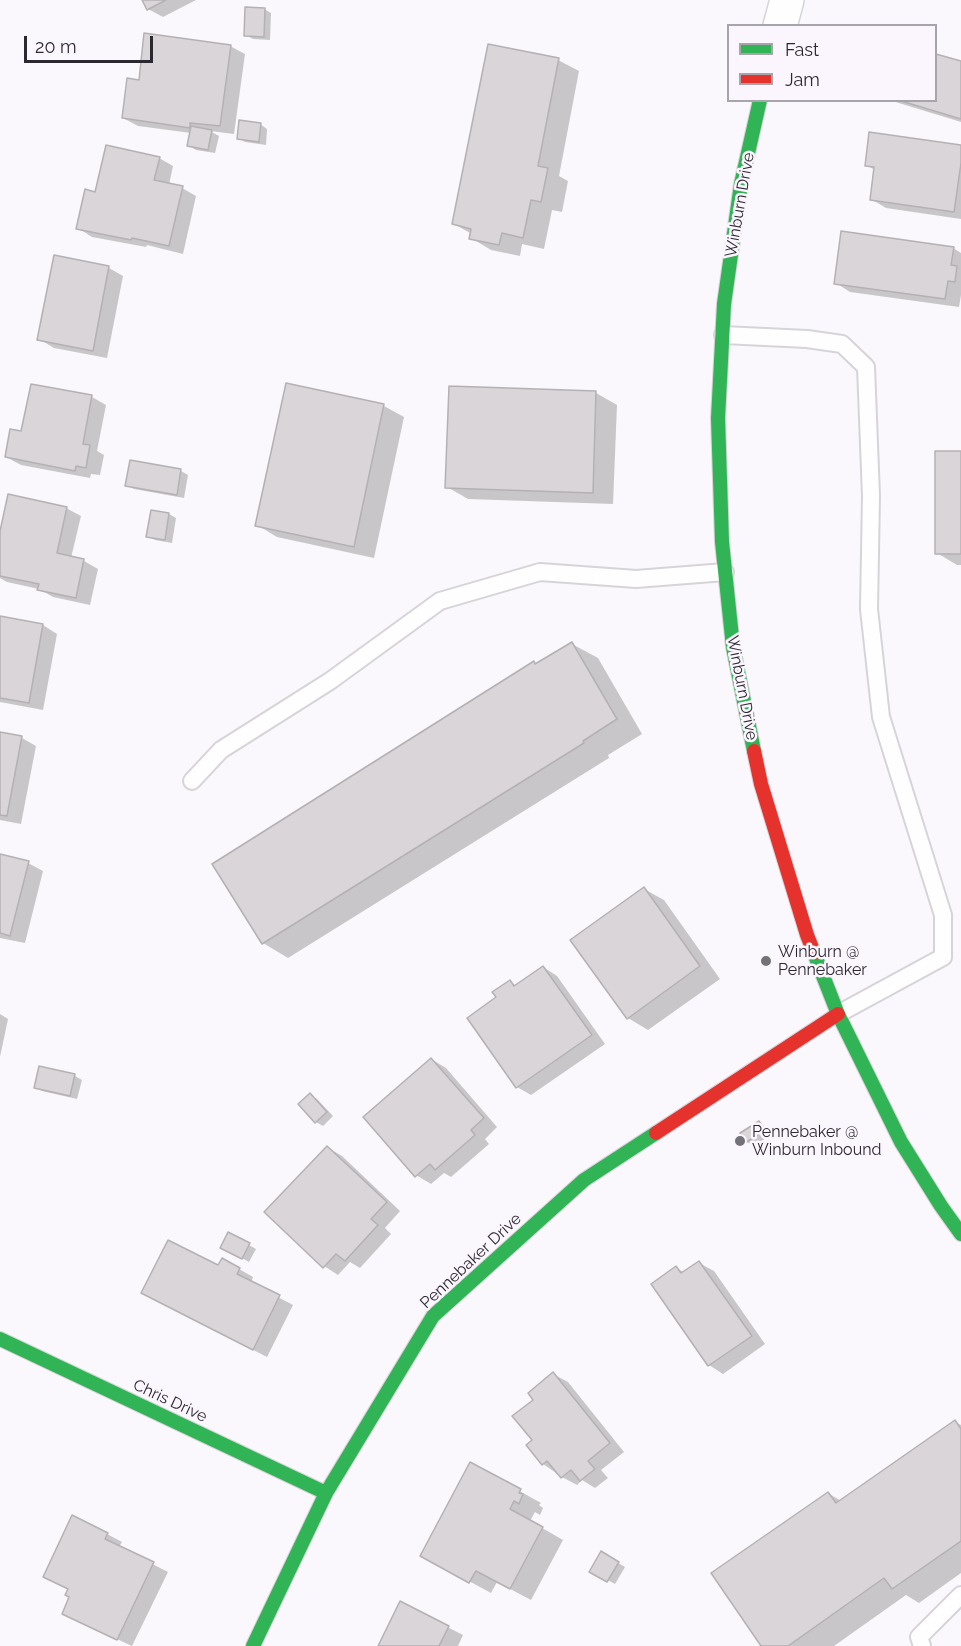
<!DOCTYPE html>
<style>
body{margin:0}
#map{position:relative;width:961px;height:1646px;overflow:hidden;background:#faf8fc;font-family:Raleway,sans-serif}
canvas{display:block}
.legend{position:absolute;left:727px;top:24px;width:210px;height:78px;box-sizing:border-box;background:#fbf6fe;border:2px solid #a8a4ab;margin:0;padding:8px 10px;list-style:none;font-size:18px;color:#2c282f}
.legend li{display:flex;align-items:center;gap:12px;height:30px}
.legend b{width:30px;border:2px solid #a8a4ab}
.scale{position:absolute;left:24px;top:36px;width:129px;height:27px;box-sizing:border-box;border:3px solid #2c282f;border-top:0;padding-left:8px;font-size:18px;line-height:21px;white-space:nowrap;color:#2c282f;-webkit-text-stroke:4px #fbf6fe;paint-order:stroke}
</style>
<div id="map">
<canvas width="961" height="1646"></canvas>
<ul class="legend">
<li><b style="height:8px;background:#30b455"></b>Fast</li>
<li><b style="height:8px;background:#e5322d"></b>Jam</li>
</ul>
<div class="scale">20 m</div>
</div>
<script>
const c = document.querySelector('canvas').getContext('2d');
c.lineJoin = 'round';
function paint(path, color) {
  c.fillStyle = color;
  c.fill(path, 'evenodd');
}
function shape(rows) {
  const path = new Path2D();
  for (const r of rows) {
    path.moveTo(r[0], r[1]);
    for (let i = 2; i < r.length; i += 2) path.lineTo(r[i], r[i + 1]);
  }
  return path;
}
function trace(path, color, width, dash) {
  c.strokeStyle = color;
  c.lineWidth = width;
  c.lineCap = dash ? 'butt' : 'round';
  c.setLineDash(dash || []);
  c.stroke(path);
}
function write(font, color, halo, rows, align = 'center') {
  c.font = font + ' Raleway,sans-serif';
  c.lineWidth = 5;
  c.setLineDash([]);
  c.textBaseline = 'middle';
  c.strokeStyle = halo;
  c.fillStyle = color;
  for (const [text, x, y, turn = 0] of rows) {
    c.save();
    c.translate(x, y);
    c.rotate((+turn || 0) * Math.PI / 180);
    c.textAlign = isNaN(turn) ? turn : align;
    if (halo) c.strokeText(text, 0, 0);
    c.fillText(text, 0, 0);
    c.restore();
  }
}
const shadow = shape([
 [143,0,196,0,163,17,148,9],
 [264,9,271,13,270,40,253,39,246,35],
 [230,46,245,54,234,134,210,131,219,136,215,153,196,150,189,146,191,133,138,126,123,118],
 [936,55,961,63,961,122,889,100,936,100],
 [558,60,579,71,559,176,568,181,562,212,552,210,544,249,522,244,520,256,491,250,471,238,472,234,454,224],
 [260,124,267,129,266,145,245,142,238,138],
 [961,147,961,219,886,208,871,199,875,170,866,165],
 [159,158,173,166,169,185,182,188,196,196,183,254,147,245,146,247,92,237,78,228,96,193],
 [953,248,961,253,961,295,959,307,850,292,836,283],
 [109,268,123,276,107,358,54,348,39,339],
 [287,385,384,406,404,417,374,558,277,537,257,525],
 [32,386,92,397,106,405,97,451,104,455,100,475,91,474,90,478,21,465,6,457,22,433],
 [450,388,596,393,617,405,613,504,468,499,447,487],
 [961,452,961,565,957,565,937,553],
 [181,471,188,475,184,498,134,489,127,485],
 [66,508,81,516,71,558,84,561,98,569,90,605,53,597,39,589,7,582,0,578,0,538],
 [169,514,176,518,172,543,155,540,148,536],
 [0,617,43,625,57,634,43,710,0,702],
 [572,644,598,658,642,734,608,755,609,758,288,958,263,943,534,663,537,665],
 [0,733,22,738,36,746,21,824,0,820],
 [0,856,28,863,43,871,25,943,0,938],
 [644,889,664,900,720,979,648,1030,628,1018],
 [543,967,557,976,605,1044,531,1095,517,1087,498,998,510,982,517,986],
 [0,1014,8,1019,0,1057],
 [431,1059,446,1068,497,1127,485,1139,489,1144,451,1177,444,1173,431,1184,416,1175],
 [40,1068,75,1076,82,1080,77,1099,42,1091,36,1087],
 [310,1095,317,1099,333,1116,323,1126,316,1122],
 [759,1123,766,1127,771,1135,754,1146,747,1142],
 [327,1147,342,1156,400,1211,385,1228,391,1234,360,1268,350,1262,338,1275,324,1266],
 [229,1234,256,1249,249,1262,222,1247],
 [699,1263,714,1271,765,1344,723,1374,709,1365,676,1268,685,1273],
 [218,1267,239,1269,253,1277,251,1283,293,1305,267,1357,157,1301],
 [553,1374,568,1382,624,1452,601,1470,608,1478,595,1488,582,1480,577,1485,562,1477,543,1464,528,1446,534,1441,535,1400],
 [955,1422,961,1425,961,1573,919,1603,906,1595,834,1646,763,1646,828,1493,841,1501],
 [471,1464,541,1503,539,1505,543,1508,540,1515,535,1512,530,1521,563,1540,531,1600,497,1582,491,1593,443,1567],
 [107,1534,122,1542,119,1547,168,1572,132,1646,78,1621,70,1590,45,1577],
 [601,1553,625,1567,615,1584,591,1571],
 [400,1603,463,1635,458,1646,379,1646]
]);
const building = shape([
 [142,0,166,0,147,10,142,0],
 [245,7,265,8,264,37,244,36,245,7],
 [144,33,231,45,220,126,190,123,190,128,122,118,127,78,139,80,144,33],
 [488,44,559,58,538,166,548,168,541,202,531,200,523,238,502,233,499,245,469,239,471,229,452,224,488,44],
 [936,54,961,61,961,119,898,100,936,100,936,54],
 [239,120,261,123,259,142,237,139,239,120],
 [191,126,212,130,208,150,187,146,191,126],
 [869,132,961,145,961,163,954,212,870,200,874,167,865,166,869,132],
 [106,145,160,157,154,180,183,186,169,246,132,238,131,240,76,229,85,189,95,192,106,145],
 [841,231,954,247,951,265,957,266,955,282,948,281,945,299,834,284,841,231],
 [54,255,109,266,93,351,37,340,54,255],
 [286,383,384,404,354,547,255,526,286,383],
 [31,384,92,395,83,444,90,445,86,468,76,466,75,471,5,457,10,429,21,431,31,384],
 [449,386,596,391,593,493,445,488,449,386],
 [935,451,961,451,961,554,935,554,935,451],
 [130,460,181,469,177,495,125,486,130,460],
 [8,494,67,507,57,553,84,559,76,598,37,590,39,584,0,576,0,531,8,494],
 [151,510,169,513,165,540,146,537,151,510],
 [0,616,43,624,29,703,0,698,0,616],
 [572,642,617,719,583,741,584,743,262,944,212,864,534,661,535,664,572,642],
 [0,732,22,736,7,816,0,815,0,732],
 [0,854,29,861,10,936,0,933,0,854],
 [644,887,700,966,627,1019,570,940,644,887],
 [543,966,592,1035,516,1088,467,1018,496,997,492,992,510,980,514,986,543,966],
 [431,1058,484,1118,471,1130,475,1135,435,1170,430,1164,415,1177,363,1117,431,1058],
 [39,1066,75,1074,70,1096,34,1088,39,1066],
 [310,1093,327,1112,315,1123,298,1104,310,1093],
 [759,1121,765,1130,745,1143,740,1133,759,1121],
 [327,1146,387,1202,371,1219,378,1225,345,1261,336,1254,323,1268,264,1212,327,1146],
 [228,1232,250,1243,242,1259,220,1248,228,1232],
 [168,1240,218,1265,222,1258,240,1268,237,1274,280,1295,253,1350,141,1293,168,1240],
 [699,1261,752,1336,708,1366,651,1284,676,1266,681,1273,699,1261],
 [553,1372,610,1443,588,1461,595,1469,580,1481,571,1470,561,1478,547,1461,542,1465,526,1445,532,1440,512,1416,533,1400,528,1393,553,1372],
 [955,1420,961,1429,961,1541,892,1589,884,1578,788,1646,761,1646,711,1573,828,1492,836,1503,955,1420],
 [470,1462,521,1489,519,1493,523,1494,519,1504,514,1501,510,1509,543,1527,510,1589,476,1571,469,1583,420,1556,470,1462],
 [72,1515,108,1533,105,1539,154,1562,117,1640,62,1614,69,1597,65,1595,68,1589,43,1577,72,1515],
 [601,1551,619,1562,607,1582,589,1572,601,1551],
 [400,1601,449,1626,439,1646,378,1646,400,1601]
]);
const lane = shape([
 [723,335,807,339,842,344,866,367,871,496,869,609,881,717,943,915,943,957,838,1014],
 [192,781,221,750,330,681,440,601,540,572,636,579,725,572],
 [922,1646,919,1637,961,1595]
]);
const street = shape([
 [780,26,787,0]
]);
const fast = shape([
 [754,751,733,647,722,542,718,418,724,304,741,184,760,100],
 [814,953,838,1014,901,1142,941,1206,961,1234],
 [0,1339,326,1493],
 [253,1646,326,1493,433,1316,584,1180,656,1133]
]);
const jam = shape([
 [754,751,761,784,807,935,814,953],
 [656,1133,838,1014]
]);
const markers = [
 [766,961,6,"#747177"],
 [740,1141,6,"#747177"]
];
const streetNames = [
 ["Winburn Drive",740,205,-80],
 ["Winburn Drive",742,688,79],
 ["Pennebaker Drive",471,1261,-43],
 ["Chris Drive",170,1401,25]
];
const poiNames = [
 ["Winburn @",778,952],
 ["Pennebaker",778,970],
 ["Pennebaker @",752,1132],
 ["Winburn Inbound",752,1150]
];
paint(shadow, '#0003');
paint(building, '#dad5d9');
trace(building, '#b5b0b4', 1.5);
trace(lane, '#d7d4d9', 20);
trace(street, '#d7d4d9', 36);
trace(fast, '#d7d4d9', 16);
trace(jam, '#d7d4d9', 16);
trace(lane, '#fefeff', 16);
trace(street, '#fefeff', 33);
trace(fast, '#30b455', 14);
trace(jam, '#e5322d', 14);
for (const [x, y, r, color] of markers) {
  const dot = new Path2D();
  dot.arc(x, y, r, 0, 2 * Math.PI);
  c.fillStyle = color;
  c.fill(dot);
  trace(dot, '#fbf6fe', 2);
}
write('16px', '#2c282f', '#fbf6fe', streetNames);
write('16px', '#2c282f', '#fbf6fe', poiNames, 'left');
</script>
